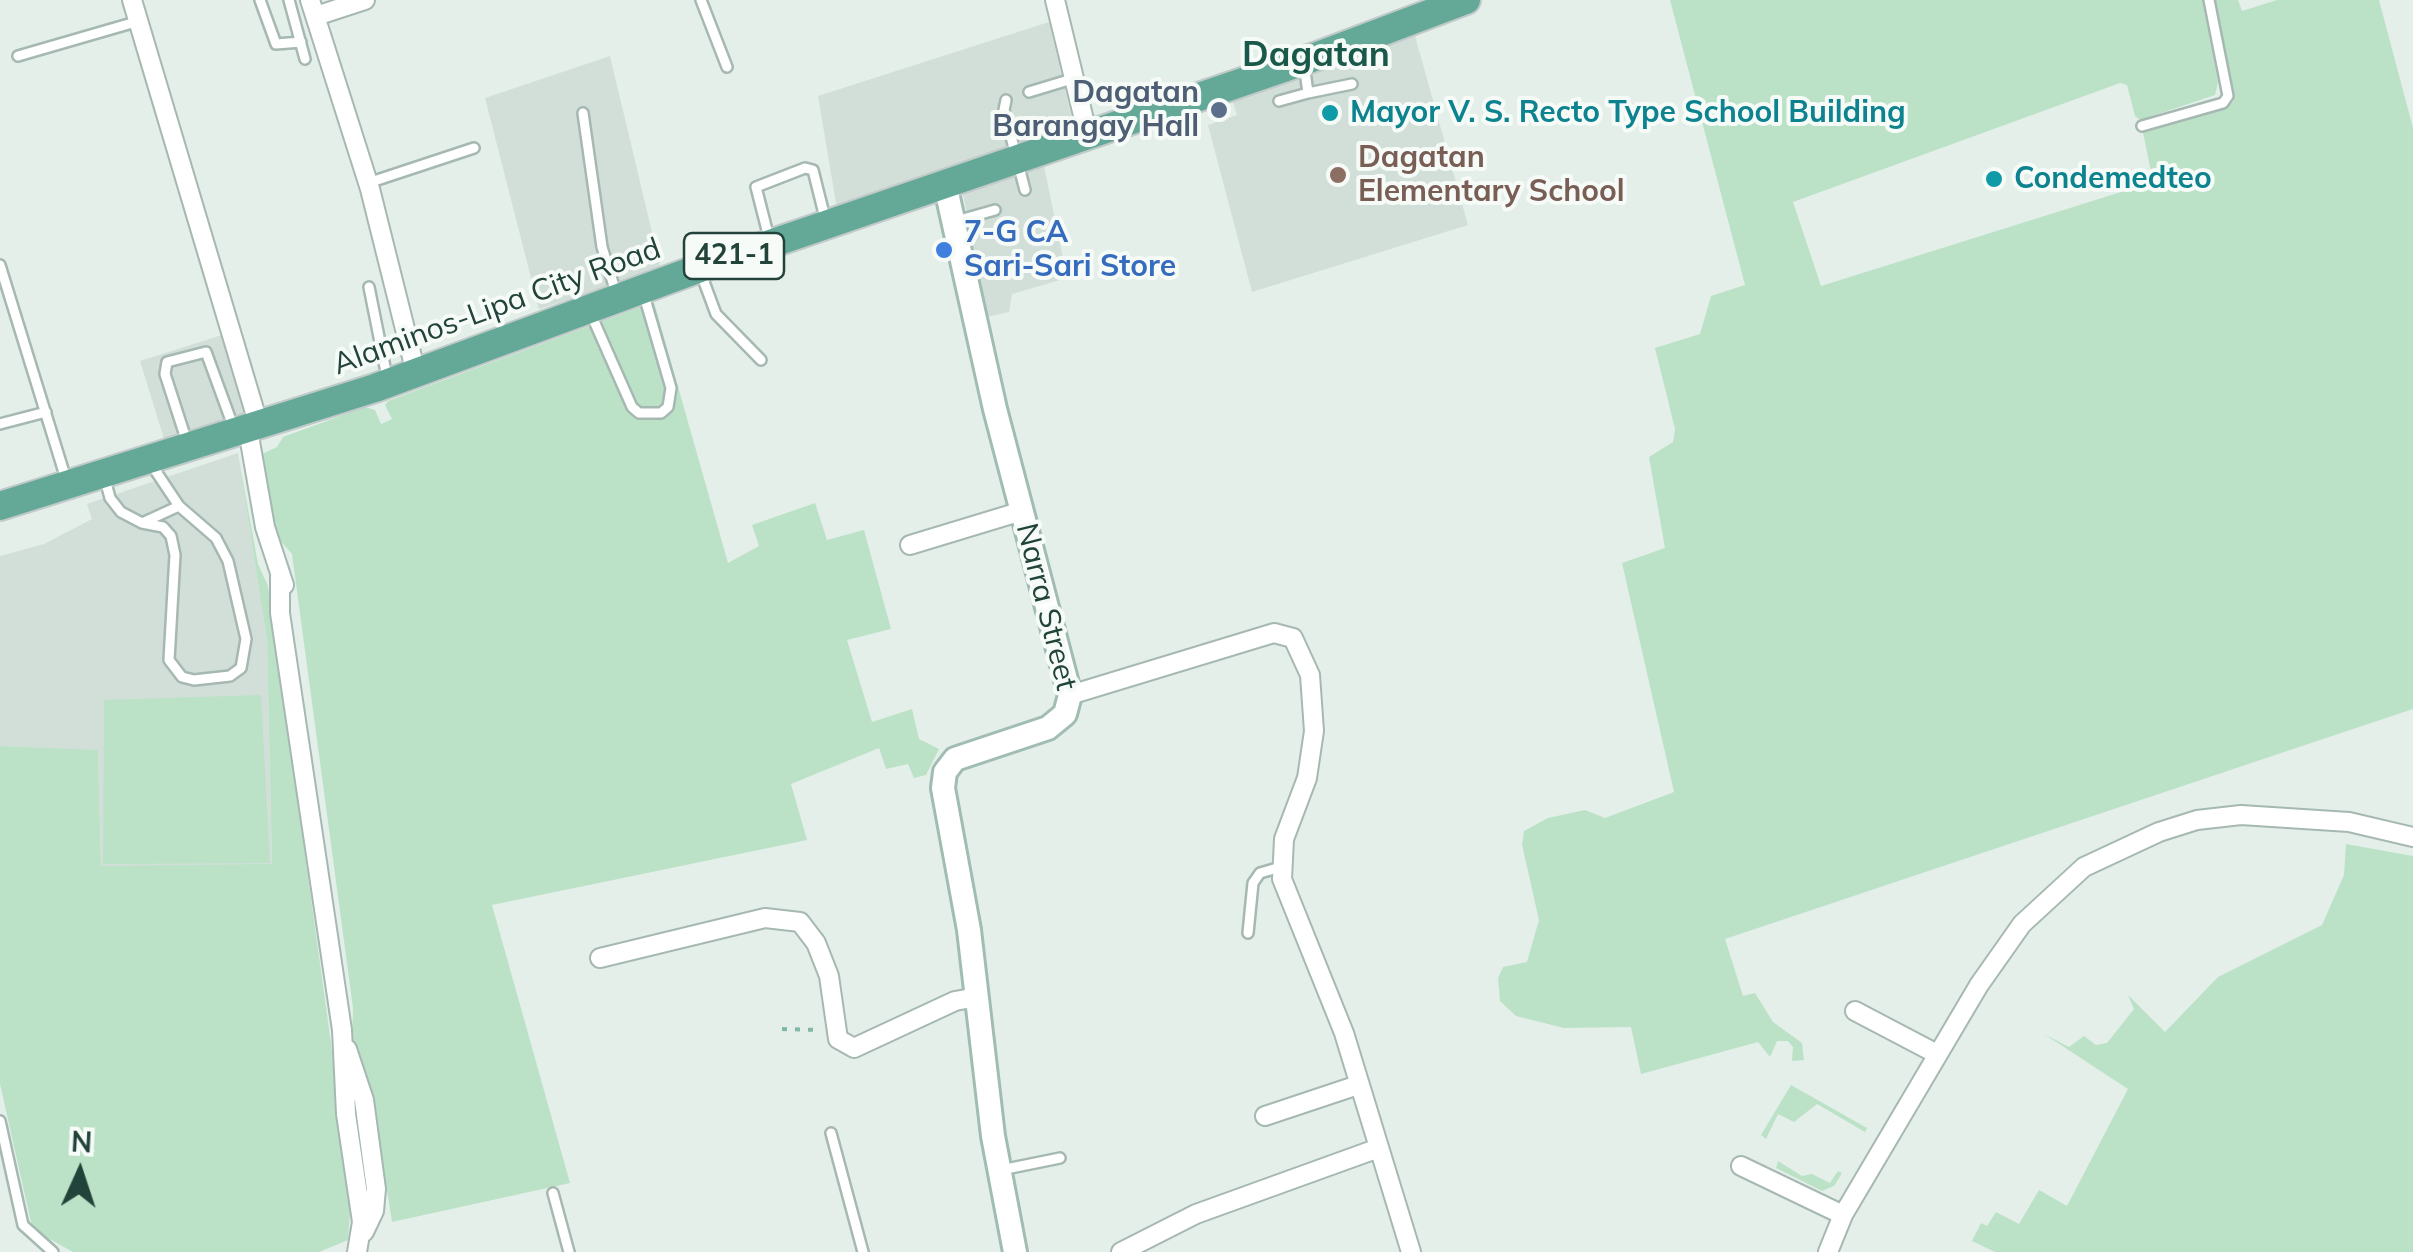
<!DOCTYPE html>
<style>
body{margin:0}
#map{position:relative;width:2413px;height:1252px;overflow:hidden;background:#e4efea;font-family:Mulish,sans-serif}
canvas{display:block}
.north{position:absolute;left:30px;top:1122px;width:100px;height:100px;-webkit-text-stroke:8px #f6fbf8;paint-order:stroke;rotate:3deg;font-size:28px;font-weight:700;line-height:40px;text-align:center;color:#21433a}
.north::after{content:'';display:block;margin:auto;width:35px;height:45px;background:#21433a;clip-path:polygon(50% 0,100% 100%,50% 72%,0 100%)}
</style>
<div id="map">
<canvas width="2413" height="1252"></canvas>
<div class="north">N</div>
</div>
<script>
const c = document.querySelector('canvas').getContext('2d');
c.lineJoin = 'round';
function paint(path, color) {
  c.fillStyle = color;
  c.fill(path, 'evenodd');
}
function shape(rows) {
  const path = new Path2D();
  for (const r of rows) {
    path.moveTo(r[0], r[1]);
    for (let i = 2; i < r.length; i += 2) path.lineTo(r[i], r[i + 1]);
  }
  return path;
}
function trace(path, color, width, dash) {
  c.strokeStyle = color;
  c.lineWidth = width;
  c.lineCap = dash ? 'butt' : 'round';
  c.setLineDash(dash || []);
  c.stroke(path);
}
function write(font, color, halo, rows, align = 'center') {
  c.font = font + ' Mulish,sans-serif';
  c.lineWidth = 8;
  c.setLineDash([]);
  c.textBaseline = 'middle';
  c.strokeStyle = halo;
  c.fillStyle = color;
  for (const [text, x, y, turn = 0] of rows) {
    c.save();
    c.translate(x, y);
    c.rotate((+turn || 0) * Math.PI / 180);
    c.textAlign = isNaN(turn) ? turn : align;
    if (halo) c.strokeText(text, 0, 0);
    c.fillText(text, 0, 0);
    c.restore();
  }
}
const built = shape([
 [1049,22,1071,115,1067,127,837,209,818,96],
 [1413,29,1468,225,1252,292,1208,125,1237,115,1231,97],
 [610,56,661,270,539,309,485,98],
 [1043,161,1067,278,1012,294,1009,312,987,317,963,194],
 [225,334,248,415,165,442,140,361],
 [238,453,267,641,272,865,101,867,98,751,0,746,0,556,44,544,92,519,87,504]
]);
const green = shape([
 [1670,0,2202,0,2218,82,2215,95,2140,120,2135,116,2127,85,2120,83,1793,202,1821,286,2153,182,2143,132,2228,106,2234,101,2215,0,2238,0,2242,11,2277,0,2379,0,2413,128,2413,709,1725,939,1743,996,1755,993,1773,1022,1802,1043,1804,1060,1792,1061,1793,1047,1788,1041,1777,1041,1770,1057,1758,1042,1641,1074,1631,1027,1564,1028,1516,1016,1500,1001,1498,978,1503,967,1527,962,1539,920,1522,845,1524,831,1548,818,1585,810,1605,818,1674,792,1622,563,1665,548,1649,457,1673,442,1675,429,1655,348,1700,334,1711,296,1745,285],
 [654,302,728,563,759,546,752,525,815,503,827,540,864,530,891,629,847,640,872,722,912,709,919,739,939,749,926,775,914,778,908,764,886,769,879,748,791,784,807,840,492,905,570,1183,392,1222,371,1088,352,1039,353,1008,292,554,278,538,273,522,262,454,277,447,283,437,365,407,375,410,381,424,392,419,385,405,388,401],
 [238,454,258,564,268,586,331,1043,350,1213,348,1240,319,1252,73,1252,44,1236,31,1222,0,1084,0,746,98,750,101,866,272,864,267,641],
 [261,695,270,863,103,864,104,700],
 [2346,844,2413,856,2413,1252,1995,1252,1972,1241,1981,1223,1987,1226,1996,1212,2019,1224,2039,1190,2067,1206,2128,1089,2044,1034,2069,1047,2084,1036,2096,1045,2107,1043,2134,1009,2128,995,2165,1032,2218,977,2322,925,2344,875],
 [1791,1085,1867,1128,1865,1132,1817,1104,1794,1122,1778,1114,1766,1139,1761,1135],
 [1778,1161,1802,1176,1812,1174,1830,1183,1838,1171,1842,1173,1834,1186,1822,1191,1776,1168]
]);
const path = shape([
 [782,1029,821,1030]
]);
const lane = shape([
 [260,0,276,44,301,42],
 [289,0,305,59],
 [701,0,727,67],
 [18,56,139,21],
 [1304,64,1308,93,1352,84],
 [1029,92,1072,79],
 [1006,100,1004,110,1025,190],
 [1279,101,1308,93],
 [583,113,602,247,617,296],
 [2142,126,2223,103,2228,96,2209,0],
 [368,183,474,148],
 [956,221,995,210],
 [769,238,756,187,805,168,813,170,826,222],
 [0,265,66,479],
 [700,271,716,314,761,360],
 [369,287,387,377],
 [590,312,632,407,639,413,661,413,668,407,671,388,643,292],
 [0,424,46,412],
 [187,442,165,374,167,362,206,352,233,426],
 [105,479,110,498,121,512,142,523,179,506],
 [142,523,163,527,171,536,175,555,169,660,182,677,194,680,230,676,241,668,246,639,228,561,216,538,179,506,151,464],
 [1248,933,1253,883,1260,873,1281,867],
 [0,1121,23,1225,53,1252],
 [831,1133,863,1252],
 [1001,1170,1060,1158],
 [553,1193,569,1252]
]);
const street = shape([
 [132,0,259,426],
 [310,0,370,189,416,373],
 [1055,0,1087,132],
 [316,16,365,0],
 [248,430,265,527,284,585],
 [910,545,1022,511],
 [280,576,280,613,342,1030,346,1114,362,1222,357,1252],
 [1070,695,1274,633,1293,638,1310,675,1314,731,1307,778,1284,839,1282,879,1344,1033,1411,1252],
 [600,958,765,918,800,922,816,943,829,976,838,1039,854,1048,955,1001,977,997],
 [1855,1011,1935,1053],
 [347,1049,364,1100,376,1189,374,1211,364,1232],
 [1265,1116,1358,1085],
 [1741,1166,1843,1215],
 [1121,1252,1196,1214,1376,1149],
 [1828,1252,1843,1215,1979,985,2022,924,2084,867,2159,832,2197,820,2241,815,2349,822,2413,837]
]);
const secondary = shape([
 [945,184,995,409,1070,695,1065,714,1048,728,955,759,945,772,943,788,969,930,993,1136,1015,1252]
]);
const primary = shape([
 [0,506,375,388,700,268,1304,61,1466,0]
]);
const markers = [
 [1219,110,10,"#5c6f8a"],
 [1330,113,10,"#0f9aa8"],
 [1338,175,10,"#8d6e63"],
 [1994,179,10,"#0f9aa8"],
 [944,250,10,"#3f7fe0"]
];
const shields = [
 [734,256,100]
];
const shieldNames = [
 ["421-1",734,256]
];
const serviceNames = [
 ["Dagatan",1199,93],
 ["Barangay Hall",1199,127]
];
const cultureNames = [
 ["Mayor V. S. Recto Type School Building",1350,113],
 ["Condemedteo",2014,179]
];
const educationNames = [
 ["Dagatan",1358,158],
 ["Elementary School",1358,192]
];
const shopNames = [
 ["7-G CA",964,233],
 ["Sari-Sari Store",964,267]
];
const streetNames = [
 ["Alaminos-Lipa City Road",497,307,-20],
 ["Narra Street",1046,607,76]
];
const quarterNames = [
 ["Dagatan",1316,55]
];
paint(built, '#d2dfd9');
paint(green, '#bbe2c6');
trace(lane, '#a6b8b2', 14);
trace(street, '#a6b8b2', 22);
trace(secondary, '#a1bcb3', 28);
trace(primary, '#c1cac8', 32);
trace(path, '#82b6a6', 4, [5, 8]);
trace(lane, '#fff', 9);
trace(street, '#fff', 18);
trace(secondary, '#fff', 22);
trace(primary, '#64a998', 28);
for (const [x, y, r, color] of markers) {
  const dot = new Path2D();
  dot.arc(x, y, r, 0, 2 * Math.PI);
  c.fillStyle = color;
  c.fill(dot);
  trace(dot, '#f6fbf8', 4);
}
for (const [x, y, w] of shields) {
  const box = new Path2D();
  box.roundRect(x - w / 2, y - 23, w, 46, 8);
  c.fillStyle = '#f6fbf8';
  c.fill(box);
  trace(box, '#21433a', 2.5);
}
write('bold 28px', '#21433a', null, shieldNames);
write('bold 30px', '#4e5e75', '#f6fbf8', serviceNames, 'right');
write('bold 30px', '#0d838f', '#f6fbf8', cultureNames, 'left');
write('bold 30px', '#785e54', '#f6fbf8', educationNames, 'left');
write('bold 30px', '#366cbe', '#f6fbf8', shopNames, 'left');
write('30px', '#21433a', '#f6fbf8', streetNames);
write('bold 35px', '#1a5849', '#f6fbf8', quarterNames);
</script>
